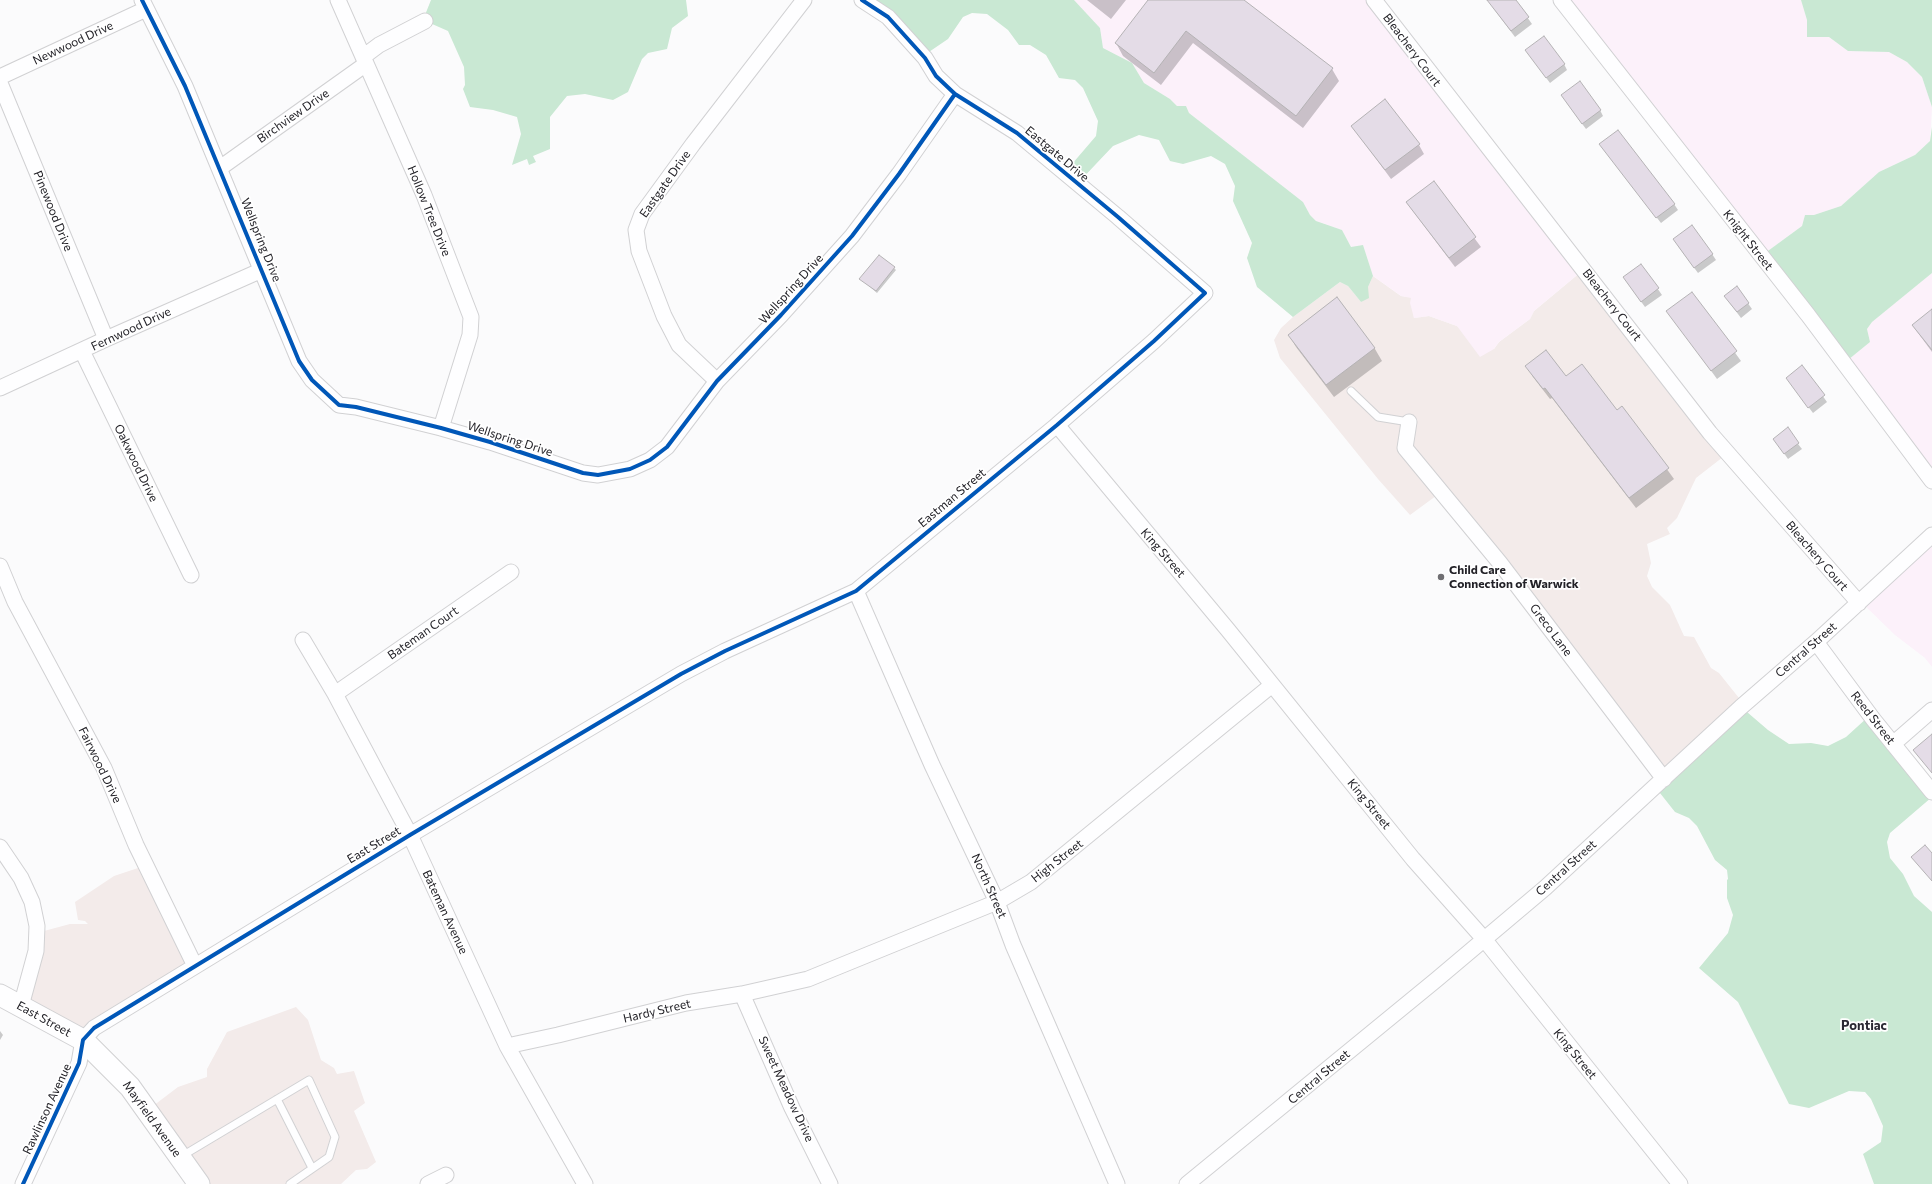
<!DOCTYPE html>
<style>
body{margin:0}
canvas{display:block;background:#fbfbfc}
</style>
<canvas width="1932" height="1184"></canvas>
<script>
const c = document.querySelector('canvas').getContext('2d');
c.lineJoin = 'round';
function paint(path, color) {
  c.fillStyle = color;
  c.fill(path, 'evenodd');
}
function shape(rows) {
  const path = new Path2D();
  for (const r of rows) {
    path.moveTo(r[0], r[1]);
    for (let i = 2; i < r.length; i += 2) path.lineTo(r[i], r[i + 1]);
  }
  return path;
}
function trace(path, color, width, dash) {
  c.strokeStyle = color;
  c.lineWidth = width;
  c.lineCap = dash ? 'butt' : 'round';
  c.setLineDash(dash || []);
  c.stroke(path);
}
function write(font, color, halo, rows, align = 'center') {
  c.font = font + ' Commissioner,sans-serif';
  c.lineWidth = 3.5;
  c.setLineDash([]);
  c.textBaseline = 'middle';
  c.strokeStyle = halo;
  c.fillStyle = color;
  for (const [text, x, y, turn = 0] of rows) {
    c.save();
    c.translate(x, y);
    c.rotate((+turn || 0) * Math.PI / 180);
    c.textAlign = isNaN(turn) ? turn : align;
    if (halo) c.strokeText(text, 0, 0);
    c.fillText(text, 0, 0);
    c.restore();
  }
}
const commercial = shape([
 [1582,271,1723,457,1696,478,1677,518,1667,528,1670,534,1647,544,1651,563,1647,576,1652,587,1670,605,1684,636,1694,637,1711,668,1719,673,1743,703,1668,773,1440,493,1410,515,1378,479,1280,358,1274,340,1281,328,1293,317,1340,282,1348,286,1361,302,1373,276,1401,296,1411,297,1414,318,1429,316,1457,326,1494,349,1499,342,1530,319,1534,311],
 [144,866,192,959,83,1039,20,1008,44,931,70,924,88,924,85,921,78,920,75,902,114,876],
 [296,1007,308,1020,321,1060,334,1068,337,1074,354,1071,365,1103,354,1111,376,1162,367,1169,356,1170,341,1184,196,1184,149,1109,178,1087,207,1077,207,1069,227,1032]
]);
const industrial = shape([
 [1074,0,1373,0,1582,271,1534,311,1530,319,1499,342,1494,349,1480,357,1457,326,1429,316,1414,318,1410,303,1411,298,1401,296,1373,276,1363,245,1351,247,1342,230,1316,221,1310,215,1303,202,1189,113,1186,106,1177,106,1170,99,1144,83,1132,63,1103,48,1100,28],
 [1560,0,1801,0,1807,20,1807,36,1829,37,1848,51,1889,52,1907,62,1922,77,1932,107,1930,141,1915,155,1879,172,1841,206,1814,215,1805,215,1802,226,1761,256],
 [1932,273,1932,483,1843,364,1870,342,1867,329,1872,322],
 [1932,534,1932,667,1925,658,1895,635,1861,602]
]);
const green = shape([
 [431,0,686,0,688,16,672,28,667,49,648,53,642,59,628,92,613,100,585,94,567,96,550,117,550,149,533,156,536,162,529,165,527,159,512,165,521,134,517,117,493,110,470,107,463,89,465,85,464,67,448,31,423,20],
 [861,0,1074,0,1100,28,1103,48,1132,63,1144,83,1170,99,1177,106,1186,106,1189,113,1303,202,1310,215,1316,221,1342,230,1351,247,1363,245,1373,276,1368,287,1369,298,1361,302,1348,286,1340,282,1293,317,1257,287,1247,258,1252,243,1233,201,1235,186,1225,164,1211,156,1183,164,1170,161,1159,140,1139,135,1113,146,1078,183,1066,171,1096,136,1098,121,1083,88,1075,80,1059,78,1046,55,1030,45,1019,45,1008,30,987,14,972,13,963,17,948,39,923,56],
 [1801,0,1932,0,1932,107,1922,77,1907,62,1889,52,1848,51,1829,37,1807,37,1807,20],
 [1932,127,1932,273,1872,322,1867,329,1870,342,1843,364,1761,256,1802,226,1805,215,1814,215,1841,206,1879,172,1915,155,1930,141],
 [1740,706,1768,730,1789,744,1811,743,1828,746,1846,737,1868,717,1932,797,1890,833,1887,842,1890,858,1903,874,1914,896,1932,912,1932,1184,1874,1184,1863,1154,1881,1142,1883,1126,1871,1099,1865,1092,1849,1091,1809,1108,1789,1104,1738,1002,1699,968,1728,933,1733,915,1727,898,1727,880,1728,879,1727,870,1715,860,1697,826,1689,818,1675,812,1656,788]
]);
const shadow = shape([
 [1087,0,1126,0,1111,19],
 [1149,0,1242,0,1332,69,1339,81,1303,128,1193,43,1161,85,1123,56,1116,43],
 [1495,0,1515,0,1532,24,1515,37,1494,9],
 [1530,56,1564,64,1567,70,1550,83],
 [1566,102,1600,110,1603,116,1586,129],
 [1352,126,1419,145,1424,154,1391,179],
 [1604,150,1674,204,1678,210,1661,223],
 [1433,183,1481,247,1455,267,1407,203],
 [1678,246,1712,254,1716,260,1698,273],
 [1641,265,1662,295,1645,307,1624,278],
 [894,268,896,270,877,293,861,279],
 [1737,288,1752,309,1741,318,1729,302],
 [1692,293,1741,361,1717,379,1668,311],
 [1337,299,1375,349,1382,361,1334,397,1296,347,1289,335],
 [1932,310,1932,352,1913,326],
 [1527,366,1566,377,1616,411,1622,407,1674,479,1636,508,1552,398,1550,399,1533,377],
 [1802,367,1827,402,1813,413,1791,384],
 [1774,439,1798,444,1802,449,1788,459],
 [0,1031,3,1035,0,1040]
]);
const building = shape([
 [1148,0,1244,0,1333,68,1296,116,1186,31,1154,73,1115,43,1148,0],
 [1487,0,1516,0,1529,17,1511,31,1487,0],
 [1544,36,1565,64,1546,78,1525,50,1544,36],
 [1580,81,1601,110,1582,124,1561,95,1580,81],
 [1385,99,1420,144,1385,170,1351,126,1385,99],
 [1618,130,1675,204,1656,218,1599,144,1618,130],
 [1434,181,1476,237,1449,258,1406,202,1434,181],
 [1692,225,1713,254,1694,268,1673,239,1692,225],
 [879,255,895,267,876,291,859,279,879,255],
 [1641,264,1659,288,1641,302,1623,277,1641,264],
 [1737,286,1749,303,1737,312,1724,296,1737,286],
 [1692,292,1737,351,1711,371,1666,311,1692,292],
 [1337,297,1375,348,1326,385,1288,335,1337,297],
 [1932,309,1932,350,1912,325,1932,309],
 [1546,350,1566,376,1582,364,1617,410,1622,406,1669,468,1629,498,1545,388,1543,389,1525,366,1546,350],
 [1802,365,1825,395,1808,408,1786,378,1802,365],
 [1788,427,1799,443,1784,454,1773,439,1788,427],
 [1932,734,1932,773,1913,750,1932,734],
 [1925,845,1932,853,1932,881,1911,857,1925,845]
]);
const lane = shape([
 [1351,391,1378,417,1409,422],
 [277,1099,312,1168],
 [182,1156,309,1080,335,1137,329,1157,290,1184]
]);
const street = shape([
 [142,0,185,86,299,361,312,380,339,405,356,407,441,428,490,442,583,473,598,475,630,469,650,460,667,447,717,381,781,315,852,236,899,174,955,94],
 [338,0,424,195,471,317,470,335,441,428],
 [1374,0,1710,433,1859,603],
 [1561,0,1808,315,1932,481],
 [363,57,379,45,425,21],
 [0,77,146,9],
 [0,83,106,339],
 [220,168,366,64],
 [82,351,191,575],
 [717,381,679,345,664,316,639,251,636,230,642,214,693,144,804,0],
 [0,388,106,339,262,270],
 [1409,422,1405,448,1500,563,1664,779],
 [1057,425,1228,630,1413,859,1484,939,1680,1184],
 [0,566,15,602,104,768,136,845,195,966],
 [856,591,932,765,997,902,1013,945,1117,1184],
 [303,640,335,694,410,835,507,1046,585,1184],
 [1816,642,1873,719,1932,792],
 [335,694,511,572],
 [1893,744,1932,710],
 [0,847,21,878,32,902,37,926,36,951,21,1006],
 [742,994,792,1108,830,1184],
 [507,1046,558,1035,686,1003,742,994,808,979,997,902,1031,882,1272,685],
 [23,1184,79,1063,83,1040,94,1028,410,835,681,674,725,651,856,591,1057,425,1154,341,1205,293,1118,217,1017,133,955,94,936,76,925,58,888,17,862,0],
 [428,1184,446,1175],
 [1187,1184,1436,980,1545,888,1741,707,1816,642,1932,535]
]);
const secondary = shape([
 [0,995,83,1040,130,1087,199,1184]
]);
const cycleway = shape([
 [142,0,185,86,299,361,312,380,339,405,356,407,441,428,490,442,583,473,598,475,630,469,650,460,667,447,717,381,781,315,852,236,899,174,955,94],
 [23,1184,79,1063,83,1040,94,1028,410,835,681,674,725,651,856,591,1057,425,1154,341,1205,293,1118,217,1017,133,955,94,936,76,925,58,888,17,862,0]
]);
const markers = [
 [1441,577,4,"#6f6e72"]
];
const streetNames = [
 ["Newwood Drive",73,43,-25],
 ["Bleachery Court",1412,50,53],
 ["Birchview Drive",293,116,-35],
 ["Eastgate Drive",1057,154,40],
 ["Eastgate Drive",665,184,-55],
 ["Pinewood Drive",53,211,68],
 ["Hollow Tree Drive",429,211,68],
 ["Wellspring Drive",261,240,68],
 ["Knight Street",1748,240,52],
 ["Wellspring Drive",791,289,-48],
 ["Bleachery Court",1612,305,52],
 ["Fernwood Drive",131,329,-25],
 ["Wellspring Drive",510,439,18],
 ["Oakwood Drive",136,463,64],
 ["Eastman Street",952,498,-40],
 ["King Street",1163,553,49],
 ["Bleachery Court",1817,556,49],
 ["Greco Lane",1551,630,53],
 ["Bateman Court",423,633,-35],
 ["Central Street",1806,650,-41],
 ["Reed Street",1873,718,52],
 ["Fairwood Drive",100,765,64],
 ["King Street",1369,804,51],
 ["East Street",374,845,-31],
 ["High Street",1057,861,-38],
 ["Central Street",1566,868,-42],
 ["North Street",989,886,66],
 ["Bateman Avenue",445,912,65],
 ["Hardy Street",657,1011,-13],
 ["East Street",44,1019,29],
 ["King Street",1575,1054,51],
 ["Central Street",1319,1077,-40],
 ["Sweet Meadow Drive",786,1089,65],
 ["Rawlinson Avenue",47,1109,-65],
 ["Mayfield Avenue",152,1119,54]
];
const poiNames = [
 ["Child Care",1449,570],
 ["Connection of Warwick",1449,584]
];
const neighbourhoodNames = [
 ["Pontiac",1864,1026]
];
paint(commercial, '#f3ebea');
paint(industrial, '#fcf1fa');
paint(green, '#c9e8d3');
paint(shadow, '#0003');
paint(building, '#e4dce7');
trace(building, '#b5b3b5', 1);
trace(lane, '#d1d1d3', 9);
trace(street, '#d1d1d3', 17);
trace(secondary, '#d1d1d3', 23);
trace(lane, '#fefeff', 7);
trace(street, '#fefeff', 15);
trace(secondary, '#fefeff', 21);
trace(cycleway, '#0057b8', 4);
for (const [x, y, r, color] of markers) {
  const dot = new Path2D();
  dot.arc(x, y, r, 0, 2 * Math.PI);
  c.fillStyle = color;
  c.fill(dot);
  trace(dot, '#fff', 1.5);
}
write('12px', '#232228', '#fff', streetNames);
write('bold 12px', '#232228', '#fff', poiNames, 'left');
write('bold 13px', '#2a2833', '#fff', neighbourhoodNames);
</script>
